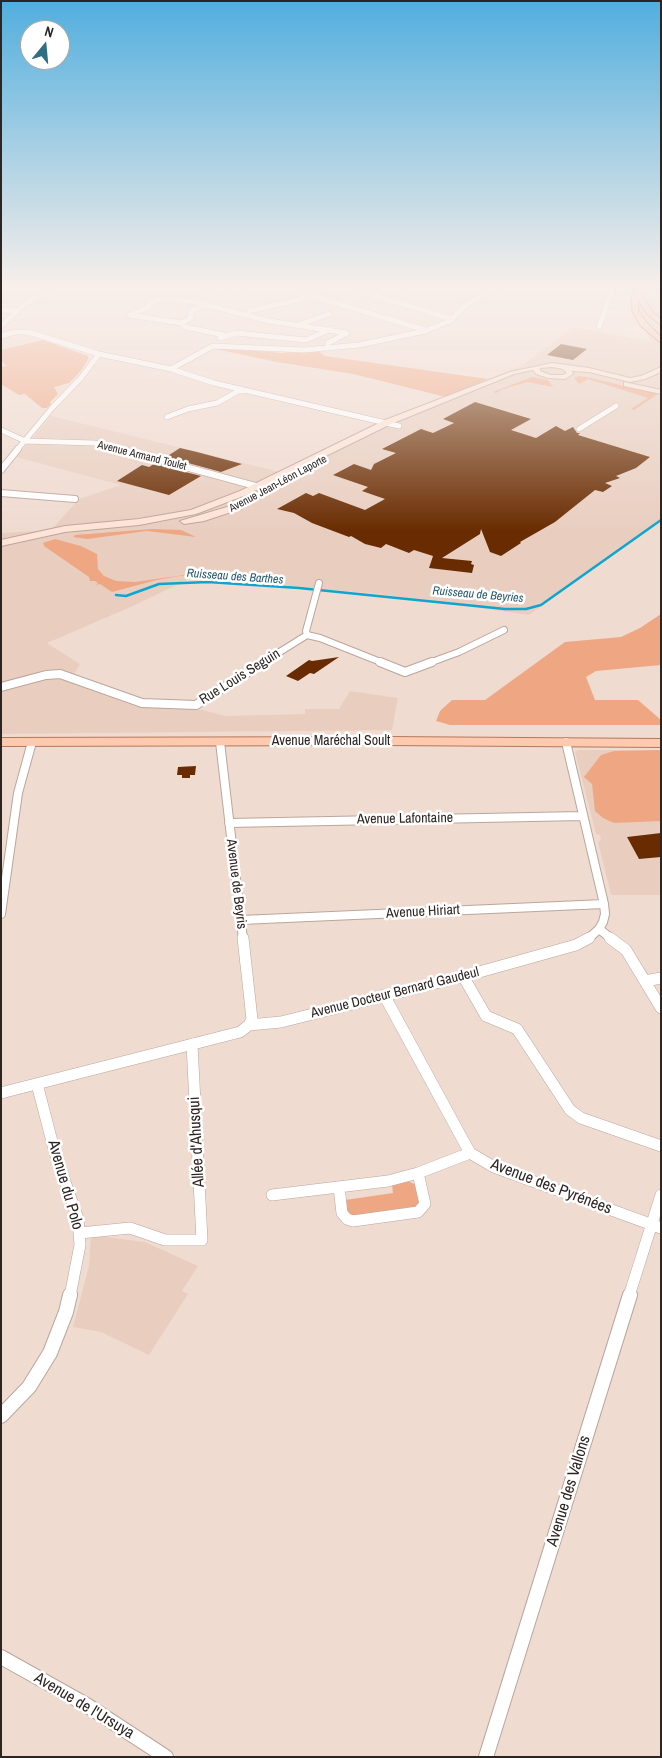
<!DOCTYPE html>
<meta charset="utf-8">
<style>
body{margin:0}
#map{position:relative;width:662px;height:1758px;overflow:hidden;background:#f0dbd1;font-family:"Archivo Narrow",sans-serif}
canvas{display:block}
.frame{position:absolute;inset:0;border:2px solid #2d2522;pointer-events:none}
.north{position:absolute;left:20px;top:20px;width:50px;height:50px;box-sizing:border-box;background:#fff;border:1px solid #aba8a7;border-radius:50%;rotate:17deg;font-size:14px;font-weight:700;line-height:20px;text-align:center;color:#2d2522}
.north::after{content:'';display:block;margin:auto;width:18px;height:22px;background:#306e84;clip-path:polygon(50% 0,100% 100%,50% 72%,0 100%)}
</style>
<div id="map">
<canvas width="662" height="1758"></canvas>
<div class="frame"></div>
<div class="north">N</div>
</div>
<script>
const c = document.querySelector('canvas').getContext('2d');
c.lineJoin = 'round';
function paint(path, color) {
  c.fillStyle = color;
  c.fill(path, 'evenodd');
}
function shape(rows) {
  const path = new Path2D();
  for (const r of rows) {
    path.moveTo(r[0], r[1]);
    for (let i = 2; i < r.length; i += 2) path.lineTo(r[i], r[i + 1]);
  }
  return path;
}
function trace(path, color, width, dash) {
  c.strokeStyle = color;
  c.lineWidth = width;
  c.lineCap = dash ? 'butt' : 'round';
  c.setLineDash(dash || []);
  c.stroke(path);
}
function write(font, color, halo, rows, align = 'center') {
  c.font = font + ' "Archivo Narrow",sans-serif';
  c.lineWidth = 5;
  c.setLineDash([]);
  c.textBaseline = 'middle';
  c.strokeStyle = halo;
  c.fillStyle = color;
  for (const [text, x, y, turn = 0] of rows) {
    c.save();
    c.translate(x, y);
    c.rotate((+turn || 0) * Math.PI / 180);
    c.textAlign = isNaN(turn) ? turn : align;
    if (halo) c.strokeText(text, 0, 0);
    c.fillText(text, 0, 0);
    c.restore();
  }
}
const built = shape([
 [626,285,661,285,661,520,529,615,378,594,191,578,133,606,47,643,80,664,70,682,137,707,203,710,225,716,305,714,305,709,339,709,350,691,398,698,392,730,1,734,1,533,51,530,79,499,121,485,16,457,51,416,280,472,387,420,523,365,573,327,652,342,627,296],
 [578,750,661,750,661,895,611,895,598,842,601,840,600,835,596,834,575,752],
 [91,1235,145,1242,198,1266,182,1291,188,1294,149,1355,101,1332,73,1327,89,1266]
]);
const green = shape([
 [43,340,88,356,88,360,80,372,69,383,54,387,58,394,50,402,51,404,47,408,42,408,25,394,19,395,1,384,1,367,7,366,1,361,1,350],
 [224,347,281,353,318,351,325,356,488,379,446,397,353,374,277,362,211,348],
 [579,376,591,378,658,394,634,410,631,409,648,398,588,379,579,384,574,378],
 [532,377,548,380,553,387,527,382,503,389,496,393,493,392],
 [152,529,181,530,196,537,147,531,87,539,73,537,75,535],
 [55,539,81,546,97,554,98,569,104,576,116,581,135,582,205,572,216,577,198,575,179,576,157,580,112,592,100,584,96,585,98,583,95,581,90,581,89,577,44,546,43,543],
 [661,614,661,665,596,671,586,677,595,700,638,700,661,720,661,725,450,725,436,721,440,711,452,700,485,700,565,642,621,637,640,628],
 [661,750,661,821,614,823,603,818,595,811,592,784,584,777,601,755,614,751],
 [408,1181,416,1185,420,1202,415,1207,357,1217,347,1213,345,1200,393,1193,392,1185]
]);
const stream = shape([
 [116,595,126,596,159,584,208,582,299,588,505,609,526,609,541,605,661,520]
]);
const building = shape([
 [561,344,587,349,573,360,547,355],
 [475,402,531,419,511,430,536,438,556,426,565,431,573,427,577,433,580,433,578,435,650,457,636,468,616,476,620,478,605,483,612,486,603,492,595,490,555,522,520,542,521,543,501,556,490,552,481,529,480,534,442,558,472,561,471,564,474,565,472,573,429,568,433,556,414,550,409,553,386,544,381,548,365,544,351,536,349,537,312,523,294,513,277,509,306,493,313,496,319,493,365,510,385,499,362,491,368,487,333,475,354,464,371,470,374,464,396,453,382,449,421,429,433,433,454,423,443,419],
 [180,448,197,452,242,464,221,472,166,457],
 [154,464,201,476,169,495,117,481,142,465,149,467],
 [339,657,314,674,310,673,298,681,286,676,309,660,312,661],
 [196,766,195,775,190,775,190,778,182,778,182,775,177,775,178,767],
 [661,833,661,857,639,859,627,837]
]);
const streetFar4 = shape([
 [339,285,452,319],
 [400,287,402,285],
 [425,287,426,285],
 [202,288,293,290,425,330],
 [1,310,18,311],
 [249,311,297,300,323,285],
 [181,323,191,318,190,313,195,309,203,306],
 [301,324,329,314],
 [1,326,25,304,55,285],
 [599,327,614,285],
 [224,335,185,327,181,323,130,315,146,308,157,300,169,299,195,302,269,321,347,333,328,343,328,348],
 [1,336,15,332,28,332,99,354,171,369,214,383,399,426],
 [220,338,236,333,306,340,331,329],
 [171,369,213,346,304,350,359,345,425,331,450,321,465,306,497,285],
 [167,417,188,409,217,403,242,389],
 [579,429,616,406],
 [1,430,25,441,94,443,124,450],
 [17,450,53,407,81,378,99,354]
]);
const streetFar3 = shape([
 [119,449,270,490],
 [1,470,18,449],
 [1,493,75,499],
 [307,635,320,638,383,663],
 [307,635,306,631,319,583],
 [262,663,307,635],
 [429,663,459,652,504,630]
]);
const streetFar2 = shape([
 [380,662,405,672,432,662],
 [1,687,46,675,60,674,142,703,196,705,264,662],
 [220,742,243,939],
 [566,742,604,904,605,914,603,922,599,929,588,939],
 [229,823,582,816],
 [1,914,18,793,32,742],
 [241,920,604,904],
 [599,929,612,939]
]);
const streetFar1 = shape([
 [243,938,252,1019,249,1025],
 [610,938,626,950,661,1008],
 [463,976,486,1016,517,1029,570,1110,581,1118,661,1146],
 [645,981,661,978],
 [384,995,470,1153,494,1167,661,1228],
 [37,1084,55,1153,78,1219,80,1245,70,1296],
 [1,1093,240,1032,249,1025,281,1022,472,974,576,945,589,938],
 [339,1187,342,1213,347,1219,353,1221,418,1212,425,1204,418,1173],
 [272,1195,388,1181,418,1173,470,1153],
 [80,1233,130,1228,165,1240,202,1240,192,1044],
 [629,1296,661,1195]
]);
const street = shape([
 [1,1416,29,1387,50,1353,66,1312,70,1295],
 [1,1657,85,1704,166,1757],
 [486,1757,630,1295]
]);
const secondary = shape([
 [552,363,589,368,630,378,641,376,661,367,661,372,645,379,630,382,589,372,572,371,573,374,565,379,548,378,536,374,533,370,514,374,391,424,246,495,196,514,139,525,65,532,1,546,1,540,65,526,139,519,191,510,240,491,385,420,510,372,552,363],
 [552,367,563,369,567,373,563,375,551,375,540,371,540,368,552,367],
 [624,382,661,390,661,394,624,386,624,382],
 [284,477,291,479,243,508,204,521,184,524,180,521,237,504,284,477]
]);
const primary = shape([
 [635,290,639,290,652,312,661,319,661,325,647,314,638,300,638,310,646,322,661,337,661,343,640,325,632,310,632,297,635,290],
 [388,737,661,739,661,747,388,745,1,746,1,738,388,737]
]);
const farStreetnames = [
 ["Avenue Armand Toulet",142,456,14],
 ["Avenue Jean-Léon Laporte",278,484,-28]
];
const farWaternames = [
 ["Ruisseau des Barthes",235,577,4],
 ["Ruisseau de Beyries",478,595,5]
];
const streetNames = [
 ["Rue Louis Seguin",240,677,-32],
 ["Avenue Maréchal Soult",331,741],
 ["Avenue Lafontaine",405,819,-1],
 ["Avenue de Beyris",236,884,83],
 ["Avenue Hiriart",423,912,-3],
 ["Avenue Docteur Bernard Gaudeul",395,993,-14]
];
const nearStreetnames = [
 ["Allée d'Ahusqui",197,1142,-93],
 ["Avenue du Polo",65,1185,74],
 ["Avenue des Pyrénées",551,1187,21],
 ["Avenue des Vallons",569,1491,-73],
 ["Avenue de l'Ursuya",84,1706,31]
];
paint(built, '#e9cec0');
paint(green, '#efa783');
trace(stream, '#0ea5cf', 2.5);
paint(building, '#692c02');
trace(streetFar4, '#baa69c', 6);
trace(streetFar3, '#baa69c', 8);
trace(streetFar2, '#baa69c', 10);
trace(streetFar1, '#baa69c', 12);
trace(street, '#baa69c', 16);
trace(secondary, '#baa69c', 2);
trace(primary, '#b4795b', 2);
trace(streetFar4, '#fff', 5);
trace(streetFar3, '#fff', 6);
trace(streetFar2, '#fff', 8);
trace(streetFar1, '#fff', 11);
trace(street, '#fff', 14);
paint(secondary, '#fee4d7');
paint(primary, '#fecaaf');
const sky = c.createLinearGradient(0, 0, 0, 531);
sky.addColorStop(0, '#51aede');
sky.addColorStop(0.54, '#f8efea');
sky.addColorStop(1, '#f8efea00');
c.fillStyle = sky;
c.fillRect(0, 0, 662, 531);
write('11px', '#2d2522', '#fff', farStreetnames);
write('italic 12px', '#275a6c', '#fff', farWaternames);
write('14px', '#2d2522', '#fff', streetNames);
write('16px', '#2d2522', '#fff', nearStreetnames);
</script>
